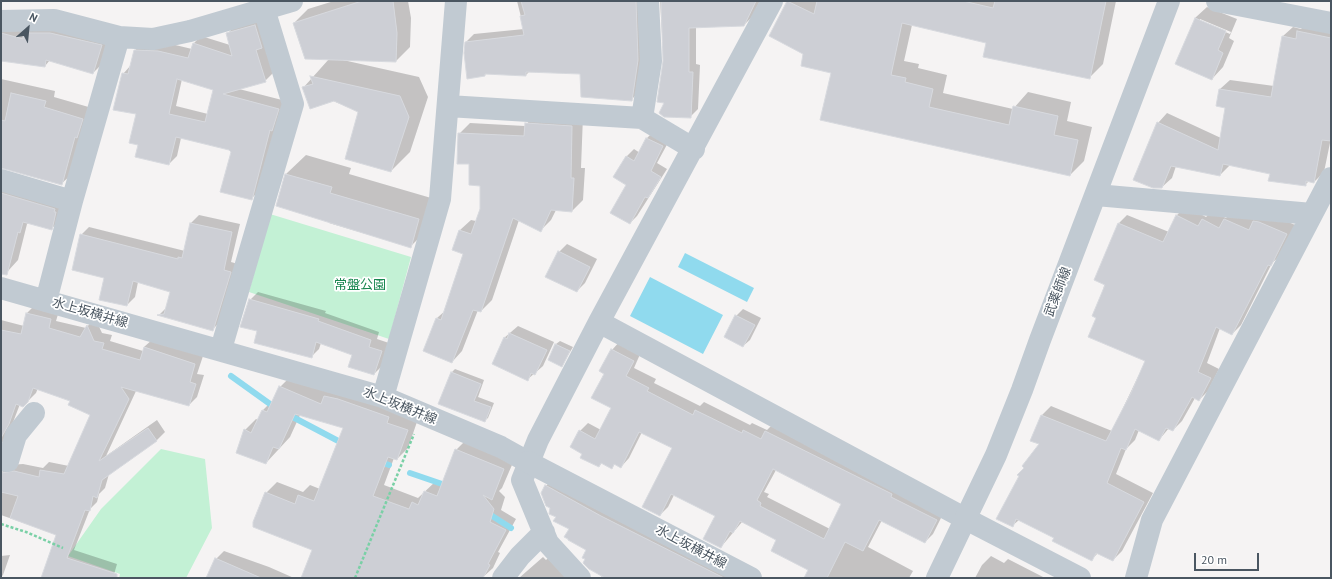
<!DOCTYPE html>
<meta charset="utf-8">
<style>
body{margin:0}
#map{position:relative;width:1332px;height:579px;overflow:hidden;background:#f5f3f3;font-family:"PT Sans",sans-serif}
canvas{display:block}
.frame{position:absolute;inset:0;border:2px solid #4a5661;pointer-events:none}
.north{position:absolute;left:8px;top:8px;width:40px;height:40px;-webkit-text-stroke:3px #fff;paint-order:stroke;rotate:27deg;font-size:11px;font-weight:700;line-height:16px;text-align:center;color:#4a5661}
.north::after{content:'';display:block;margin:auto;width:14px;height:18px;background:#4a5661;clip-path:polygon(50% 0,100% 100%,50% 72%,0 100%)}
.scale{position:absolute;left:1194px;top:553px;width:65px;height:18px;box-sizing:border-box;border:2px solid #4a5661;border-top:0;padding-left:5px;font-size:12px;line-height:14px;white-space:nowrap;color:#4a5661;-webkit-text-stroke:3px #fff;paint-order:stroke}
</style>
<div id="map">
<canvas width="1332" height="579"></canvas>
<div class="frame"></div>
<div class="north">N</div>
<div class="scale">20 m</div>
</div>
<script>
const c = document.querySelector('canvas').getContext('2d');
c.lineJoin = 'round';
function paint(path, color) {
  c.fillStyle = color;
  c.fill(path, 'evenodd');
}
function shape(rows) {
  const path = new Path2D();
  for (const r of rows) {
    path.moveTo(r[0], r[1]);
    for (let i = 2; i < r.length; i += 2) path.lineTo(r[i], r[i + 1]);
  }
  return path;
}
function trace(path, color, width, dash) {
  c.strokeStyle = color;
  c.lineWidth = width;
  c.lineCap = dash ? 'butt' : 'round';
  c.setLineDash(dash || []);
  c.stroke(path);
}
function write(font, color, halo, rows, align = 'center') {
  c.font = font + ' "PT Sans","Noto Sans JP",sans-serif';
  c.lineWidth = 3.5;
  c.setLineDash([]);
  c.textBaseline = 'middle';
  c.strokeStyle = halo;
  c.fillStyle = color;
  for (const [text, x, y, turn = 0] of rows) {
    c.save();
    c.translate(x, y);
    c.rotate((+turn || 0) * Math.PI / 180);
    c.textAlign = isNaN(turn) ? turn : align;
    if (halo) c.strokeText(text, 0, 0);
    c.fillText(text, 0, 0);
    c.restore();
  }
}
const green = shape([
 [270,214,411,257,389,339,249,292],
 [161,449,205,459,212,528,186,578,119,578,120,574,68,556,101,509]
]);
const water = shape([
 [685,253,754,288,747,302,678,267],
 [650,277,723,315,703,354,630,316]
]);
const shadow = shape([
 [334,1,408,1,411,18,410,47,396,61,343,60,419,77,428,97,410,152,391,171,359,112,303,88,329,59,294,23,308,9],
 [517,1,643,1,640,91,632,99,581,73,530,71,526,75,487,73,485,75,466,42,474,34,524,29],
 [660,1,760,1,752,17,744,25,696,27,696,64,700,65,698,109,690,117,666,102],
 [788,1,1116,1,1103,64,1089,78,987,42,912,25,904,61,919,64,918,68,947,75,943,93,1013,109,1028,92,1071,102,1067,121,1092,127,1084,161,1070,175,832,72,804,54,770,36],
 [1207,7,1237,19,1229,38,1234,41,1223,67,1212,79,1195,18],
 [1200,19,1231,32,1230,34,1200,21],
 [263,18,273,73,265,81,239,89,286,101,259,191,251,199,230,149,181,138,177,156,169,164,139,145,137,114,123,74,131,65,134,51,143,43,167,43,192,49,193,44,201,36,230,45,227,34,235,26],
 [182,79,214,89,208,114,176,106],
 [1308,22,1331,27,1331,138,1324,172,1314,182,1309,181,1305,185,1271,173,1230,165,1220,175,1176,166,1172,178,1162,187,1158,123,1167,113,1221,138,1226,107,1217,105,1220,89,1230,80,1274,86,1283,36,1293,27,1301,29],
 [32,25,109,38,101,65,93,73,50,60,45,66,1,60,1,28],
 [1,79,55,91,54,97,92,108,72,174,61,184,1,167],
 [536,113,583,116,581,168,585,168,583,200,572,211,556,210,551,220,541,230,519,220,492,300,481,311,478,310,462,351,452,362,424,351,437,318,446,310,465,254,460,230,471,220,476,221,480,209,481,185,470,163,459,134,470,123,525,126],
 [654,131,670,139,657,163,667,169,637,216,630,223,626,157,634,149,640,153,647,138],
 [306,155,351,168,349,174,438,200,429,228,410,247,329,223,330,221,286,174],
 [1,176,65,199,62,219,51,229,29,223,27,224,18,260,8,271,1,269],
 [1186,206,1206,217,1212,211,1226,218,1234,210,1256,220,1263,213,1269,213,1295,225,1280,256,1272,263,1241,325,1232,334,1220,328,1207,363,1219,369,1208,391,1199,400,1195,398,1182,421,1173,430,1169,428,1159,440,1139,430,1135,440,1126,449,1116,474,1153,493,1122,551,1113,560,1098,553,1091,560,1055,538,1019,520,1012,526,1025,467,1041,444,1032,440,1042,415,1051,406,1112,431,1146,360,1097,317,1118,224,1127,215,1169,232,1177,215],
 [199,215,240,224,231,262,238,264,221,321,213,329,159,315,166,308,171,291,138,282,135,297,127,305,105,278,81,235,89,227,185,251,191,223],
 [567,244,597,259,585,283,577,291,559,252],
 [258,292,326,311,325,313,379,332,377,339,389,343,382,366,374,374,353,354,321,343,319,349,311,357,258,331,250,300],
 [35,305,59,311,56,321,86,328,95,318,102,333,112,335,110,341,143,351,144,347,153,339,203,356,197,374,204,375,197,397,189,405,136,391,106,456,157,420,165,432,157,440,109,474,105,488,99,494,97,502,90,509,74,550,117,564,113,578,42,578,57,535,1,515,1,473,9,465,23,464,43,468,49,462,69,466,91,414,71,400,38,388,36,393,28,401,20,404,7,438,1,444,1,320,24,326,27,313],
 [743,309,761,318,750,340,743,346,736,316],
 [518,326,554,342,543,366,528,379,504,338],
 [560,341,573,347,562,365,549,360,556,344],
 [620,341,641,352,634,368,656,379,654,383,700,406,704,402,750,425,752,423,767,430,774,423,944,512,933,534,925,542,882,520,868,547,913,571,909,578,815,578,809,569,778,540,742,522,721,547,716,516,674,495,668,507,660,515,674,448,642,432,629,458,621,467,615,464,612,468,602,463,599,466,584,453,580,431,588,423,601,430,613,408,605,373,612,350],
 [776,470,843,504,830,529,767,497,769,494,764,492],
 [455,369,484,380,478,397,494,403,488,418,484,421,452,372],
 [291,376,336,385,418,419,408,448,397,459,394,458,384,485,418,498,436,481,443,484,456,450,467,439,515,458,502,488,499,491,505,497,501,510,516,519,498,552,500,553,493,568,482,578,302,578,313,550,266,493,277,482,303,492,310,485,320,489,345,428,300,415,290,437,266,463,245,430,256,419,258,420,263,410,274,399,280,387],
 [553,478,731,570,727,578,601,578,602,575,586,559,587,549,570,528,557,516,551,507,546,486],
 [224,551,269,567,294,578,207,578,216,559],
 [10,555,3,575,1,577,1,556],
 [551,555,570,578,519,578,543,557,546,560],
 [991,556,1004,563,1008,559,1045,578,975,578,982,565]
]);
const stream = shape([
 [231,376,277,409],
 [287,414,344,444],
 [378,461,389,465],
 [410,473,448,486],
 [486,512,511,528]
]);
const building = shape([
 [362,1,393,1,397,33,396,62,305,59,293,23,362,1],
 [521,1,636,1,638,60,632,101,581,97,580,74,526,72,526,76,485,74,485,76,467,79,464,53,465,42,524,35,520,16,525,15,521,1],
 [661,1,756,1,744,26,689,28,689,72,693,72,691,118,664,117,659,113,664,103,657,102,663,61,661,1],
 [787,1,814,14,817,1,963,1,993,8,995,1,1106,1,1090,79,983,57,986,43,902,23,891,75,906,78,905,82,933,89,929,107,1009,125,1013,106,1058,116,1054,135,1078,140,1070,176,820,120,831,73,801,66,803,54,769,36,787,1],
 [1195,18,1226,31,1218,50,1223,53,1212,80,1175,64,1195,18],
 [255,25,262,48,256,50,266,82,223,94,279,109,272,131,270,130,252,200,220,192,231,152,229,150,176,137,169,165,135,157,138,145,129,143,136,114,113,110,122,73,128,74,134,50,158,51,188,58,193,43,232,56,226,33,255,25],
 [177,79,213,90,205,122,169,114,177,79],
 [1297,31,1331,38,1331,141,1322,140,1314,183,1306,181,1306,186,1268,181,1270,174,1223,164,1220,176,1171,166,1162,188,1153,188,1133,180,1157,122,1218,150,1225,108,1216,106,1219,89,1271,97,1282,36,1296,39,1297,31],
 [1,33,23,39,23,33,50,33,102,45,93,74,46,60,45,67,1,61,1,33],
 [310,76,400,96,409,117,391,172,345,159,358,112,334,101,310,109,302,87,313,84,310,76],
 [11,93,46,101,44,107,83,119,77,138,75,137,62,185,1,168,1,120,5,121,11,93],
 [525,123,572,126,571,178,574,178,572,212,551,210,541,232,513,218,481,312,473,310,452,363,423,351,436,318,441,320,463,254,452,250,459,230,471,234,480,209,480,186,469,185,469,164,457,164,458,133,524,136,525,123],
 [646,138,663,146,651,171,661,177,648,198,645,197,630,224,610,213,626,185,613,177,626,156,634,161,646,138],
 [285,174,332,187,330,193,419,219,411,248,276,206,285,174],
 [1,193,55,209,54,212,56,212,52,230,23,222,20,233,18,232,7,275,1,274,1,193],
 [1176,215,1198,226,1202,219,1219,228,1224,219,1249,230,1253,221,1259,222,1287,234,1271,266,1268,265,1232,335,1216,327,1198,372,1211,378,1199,401,1192,397,1173,431,1166,428,1159,441,1135,429,1126,450,1121,448,1107,483,1144,502,1113,561,1096,553,1092,561,1052,541,1054,538,1016,519,1013,527,996,519,1019,476,1017,475,1024,468,1022,466,1039,444,1030,441,1041,415,1106,441,1131,393,1145,361,1088,337,1096,318,1092,316,1105,285,1094,280,1118,223,1163,242,1176,215],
 [190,223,232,232,224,270,231,272,213,331,157,315,164,314,170,292,133,281,127,306,99,300,104,278,72,270,80,234,178,259,178,257,182,258,190,223],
 [558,251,590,267,577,292,545,277,558,251],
 [249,299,319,319,318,321,371,340,369,347,382,351,374,375,348,367,352,355,316,342,312,358,254,343,257,331,240,327,249,299],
 [26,313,51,319,49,328,80,337,87,325,94,341,104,343,102,349,140,360,144,347,195,364,190,382,196,384,189,406,121,387,129,399,99,461,148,428,157,441,102,480,97,498,93,496,90,511,85,510,67,558,117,574,117,578,41,578,56,535,10,518,18,496,1,492,1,473,14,471,39,477,40,470,64,474,90,415,68,405,70,401,33,388,28,402,23,407,16,404,9,424,1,438,1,330,21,334,26,313],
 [735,315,755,325,743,347,724,337,735,315],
 [509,333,547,350,535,375,531,373,528,381,492,364,504,337,507,339,509,333],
 [555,344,570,351,562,367,548,360,555,344],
 [611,349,634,361,626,376,649,388,647,391,693,415,695,410,742,433,743,430,761,439,765,431,892,494,891,497,937,520,925,543,879,520,863,551,845,542,827,578,804,578,808,570,771,551,776,540,740,521,733,533,730,531,721,548,703,539,715,516,671,494,660,516,642,507,672,448,639,432,621,468,614,464,612,469,601,463,599,467,580,458,582,454,570,447,579,430,595,439,611,408,591,398,604,374,599,371,611,349],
 [773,469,841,504,824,539,760,506,761,503,757,500,773,469],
 [451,372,481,384,474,401,491,407,485,422,438,404,451,372],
 [279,386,321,404,324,396,338,399,389,417,387,423,408,430,397,460,388,457,373,496,409,509,412,502,418,505,424,491,437,496,455,449,504,469,492,500,483,495,494,509,490,522,506,530,488,564,490,565,483,578,301,578,312,550,253,527,253,522,265,492,295,504,298,495,314,501,343,428,295,414,279,449,273,447,266,464,236,453,244,429,251,433,262,410,267,412,279,386],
 [545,485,601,516,724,578,605,578,589,569,583,563,585,559,582,558,586,550,568,540,568,539,564,537,569,529,553,521,556,517,549,514,550,508,546,506,541,493,545,485],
 [215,558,261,578,206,578,215,558]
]);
const path = shape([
 [1,524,26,532,63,548],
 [355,578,414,434]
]);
const minor = shape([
 [1217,1,1331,23],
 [1,21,54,20,119,37,153,39,190,31,292,1],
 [448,106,642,118,694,149],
 [642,118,651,61,648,1],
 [1,180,72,201],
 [1096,195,1312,214],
 [1,288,383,397,501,447,528,462],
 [46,301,72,201,119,37],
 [599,322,966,519,1080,578],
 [221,349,293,104,264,9],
 [383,397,440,199,456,1],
 [1,460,8,461,16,435,34,413],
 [503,578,520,556,544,532],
 [580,578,548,543,522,480,538,440,599,322,772,1],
 [1136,578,1152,520,1331,178]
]);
const tertiary = shape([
 [528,462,751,578],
 [937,578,996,455,1022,390,1040,340,1169,1]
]);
const parkNames = [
 ["常盤公園",360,285]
];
const streetNames = [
 ["武薬師線",1058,292,-69],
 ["水上坂横井線",90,313,16],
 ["水上坂横井線",400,406,22],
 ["水上坂横井線",691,547,28]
];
paint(green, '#c3f1d5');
paint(water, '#90daee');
paint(shadow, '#0003');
trace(stream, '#90daee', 6);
paint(building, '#cdcfd5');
trace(building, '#d7d9de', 1);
trace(path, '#7ad0a6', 2.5, [3, 2]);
trace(minor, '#c1cad2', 22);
trace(tertiary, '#c1cad2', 22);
write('13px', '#17864f', '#fff', parkNames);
write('13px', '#4a5661', '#fff', streetNames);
</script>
